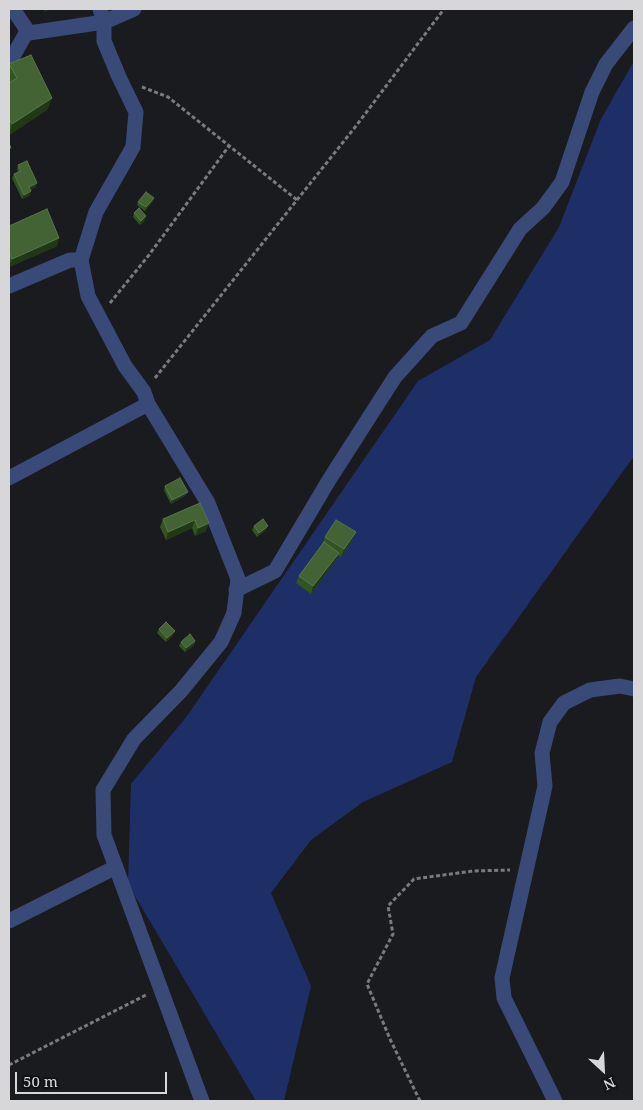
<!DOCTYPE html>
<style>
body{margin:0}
#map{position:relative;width:643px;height:1110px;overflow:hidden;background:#1a1b1e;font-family:"Noto Serif",serif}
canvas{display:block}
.frame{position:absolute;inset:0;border:10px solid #d7d7d9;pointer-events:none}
.north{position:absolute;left:578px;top:1045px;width:50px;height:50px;-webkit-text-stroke:4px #111215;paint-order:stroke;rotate:155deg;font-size:14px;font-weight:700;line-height:20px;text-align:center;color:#d7d7d9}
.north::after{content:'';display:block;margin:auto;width:18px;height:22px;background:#d7d7d9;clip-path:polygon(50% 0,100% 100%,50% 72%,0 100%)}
.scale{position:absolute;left:15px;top:1072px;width:152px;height:22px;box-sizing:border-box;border:2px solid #d7d7d9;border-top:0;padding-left:6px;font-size:15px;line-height:18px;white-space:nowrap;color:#d7d7d9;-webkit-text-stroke:4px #111215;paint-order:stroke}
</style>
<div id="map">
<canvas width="643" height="1110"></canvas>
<div class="frame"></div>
<div class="north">N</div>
<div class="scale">50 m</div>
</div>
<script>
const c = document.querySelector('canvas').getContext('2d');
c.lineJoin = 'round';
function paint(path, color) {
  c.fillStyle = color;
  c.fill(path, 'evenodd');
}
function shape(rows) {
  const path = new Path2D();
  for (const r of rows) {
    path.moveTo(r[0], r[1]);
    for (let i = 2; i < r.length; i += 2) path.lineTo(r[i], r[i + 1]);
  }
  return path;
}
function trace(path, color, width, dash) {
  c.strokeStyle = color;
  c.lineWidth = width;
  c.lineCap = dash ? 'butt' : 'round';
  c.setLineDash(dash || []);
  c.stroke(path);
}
const green = shape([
 [634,61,634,456,476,677,452,762,363,802,311,840,271,893,311,986,284,1101,256,1101,128,884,131,784,187,716,418,381,490,340,559,227,601,119]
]);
const path = shape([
 [142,87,168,97,297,200],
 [110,303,149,255,229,146],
 [155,378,356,126,444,9],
 [9,1065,146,995],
 [420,1101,390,1039,367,984,393,934,388,906,414,879,473,871,510,870]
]);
const street = shape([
 [13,9,29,33,104,22,134,9],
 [100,9,104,22,104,41,119,77,136,112,133,147,96,212,81,260,88,296,125,366,144,392,148,404,208,503,238,579,234,613,221,642,181,691,134,739,103,790,104,835,202,1101],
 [12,58,25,35],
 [9,286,70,260,81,260],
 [9,478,148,404],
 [236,590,275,571,329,480,395,377,432,336,461,323,520,229,543,208,562,182,592,92,606,64,634,28],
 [9,921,116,867],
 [555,1101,504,998,502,978,545,786,542,753,550,722,564,703,590,690,620,686,634,689]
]);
const wall = shape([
 [9,64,48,109,9,135],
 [18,165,36,187,30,189,30,195,22,199,12,178,14,174,18,172,17,169],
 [154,198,152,202,145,211,137,205,138,202],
 [134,213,145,220,140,225,133,217],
 [9,226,57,246,9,267],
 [165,486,186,495,171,504,164,490],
 [200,503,206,531,195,536,192,528,166,540,160,527,163,519],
 [254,526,266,530,257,537,252,530],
 [356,532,353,539,341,557,338,555,336,561,311,594,296,583,299,576,322,545,325,537],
 [159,629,173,635,166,642,157,633],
 [195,641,194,645,185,652,179,646,181,642]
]);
const shadedWall = shape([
 [45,9,51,9,44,12],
 [52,98,48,109,9,135,12,124],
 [37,183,36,187,28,191,29,187],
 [31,191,30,195,22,199,24,195],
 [154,198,152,202,145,211,146,207],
 [146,216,145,220,140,225,141,221],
 [59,238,57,246,9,267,12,259],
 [188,492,186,495,171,504,172,500],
 [195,520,192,528,166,540,168,532],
 [209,523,206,531,195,536,198,528],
 [268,526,266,530,257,537,259,533],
 [356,532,353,539,341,557,344,549],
 [339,553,336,561,311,594,313,586],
 [175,631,173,635,166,642,167,638],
 [195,641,194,645,185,652,186,648]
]);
const building = shape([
 [31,55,52,98,12,124,9,119,9,83,17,78,9,64,31,55],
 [9,143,11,148,9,149,9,143],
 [27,161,37,183,29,187,31,191,24,195,14,174,21,171,18,165,27,161],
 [146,192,154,198,146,207,138,202,146,192],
 [139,208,146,216,141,221,134,213,139,208],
 [47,209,59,238,12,259,9,253,9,226,47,209],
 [180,478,188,492,172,500,165,486,180,478],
 [200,503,209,523,198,528,195,520,168,532,163,519,200,503],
 [263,519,268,526,259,533,254,526,263,519],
 [336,520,356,532,344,549,325,537,336,520],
 [324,542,339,553,313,586,299,576,324,542],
 [166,622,175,631,167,638,159,629,166,622],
 [190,634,195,641,186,648,181,642,190,634]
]);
paint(green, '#1e2f68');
trace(path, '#7b7b7e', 3, [4, 2.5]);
trace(street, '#394a78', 15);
paint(wall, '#315520');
paint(shadedWall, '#213817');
paint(building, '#436334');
trace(building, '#5a754e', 1);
</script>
